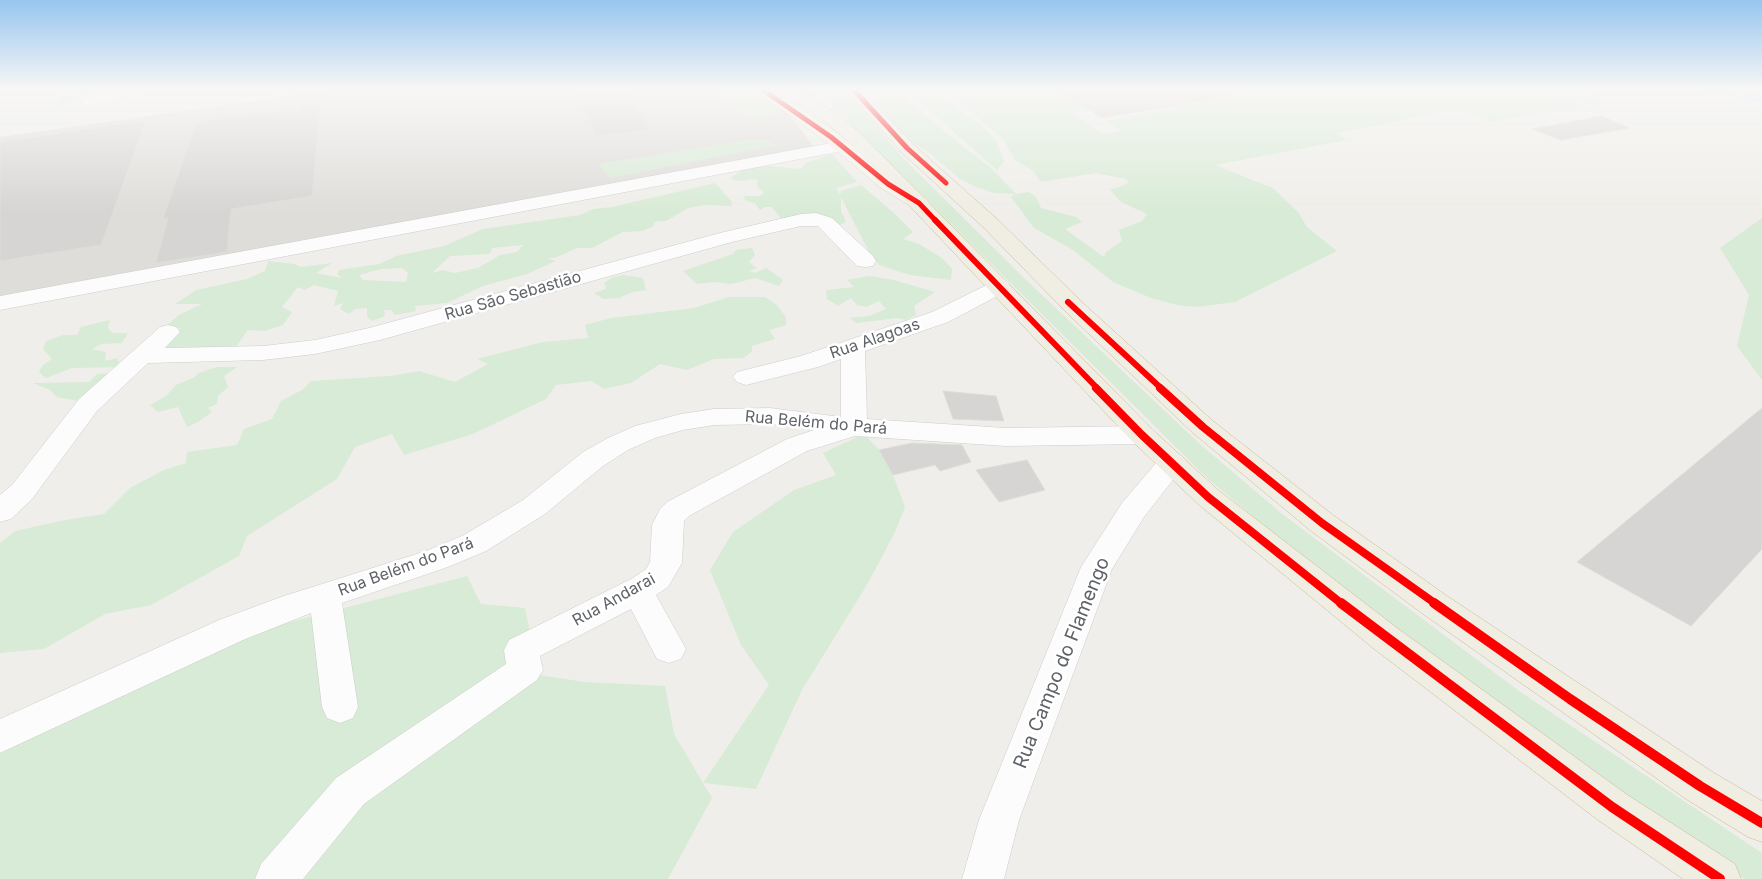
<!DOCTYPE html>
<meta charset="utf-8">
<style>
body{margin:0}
canvas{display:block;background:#efeeea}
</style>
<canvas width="1762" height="879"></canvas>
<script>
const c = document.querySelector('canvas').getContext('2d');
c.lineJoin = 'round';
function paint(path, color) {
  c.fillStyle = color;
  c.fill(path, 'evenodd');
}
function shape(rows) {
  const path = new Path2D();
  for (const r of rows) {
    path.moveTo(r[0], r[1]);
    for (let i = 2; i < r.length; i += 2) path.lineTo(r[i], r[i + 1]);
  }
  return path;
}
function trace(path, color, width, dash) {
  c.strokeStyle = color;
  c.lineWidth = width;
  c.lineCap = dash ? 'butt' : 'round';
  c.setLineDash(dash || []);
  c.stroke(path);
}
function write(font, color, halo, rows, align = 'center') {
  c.font = font + ' Inter,sans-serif';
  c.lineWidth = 5;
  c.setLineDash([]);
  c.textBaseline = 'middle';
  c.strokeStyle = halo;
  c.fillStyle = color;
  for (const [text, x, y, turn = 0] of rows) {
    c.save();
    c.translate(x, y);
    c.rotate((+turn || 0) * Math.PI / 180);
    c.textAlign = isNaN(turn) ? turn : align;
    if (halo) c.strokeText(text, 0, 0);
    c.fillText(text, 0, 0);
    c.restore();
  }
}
const industrial = shape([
 [270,90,757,90,789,115,815,148,0,298,0,137,270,99]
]);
const green = shape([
 [63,90,101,90,79,94,78,99,56,106],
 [717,90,753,90,781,113,755,118,739,113,729,106],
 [816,90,846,90,902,157,1025,279,1200,444,1281,513,1519,691,1762,853,1762,879,1745,879,1531,733,1304,559,1207,478],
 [868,90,897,90,956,141,989,166,1016,194,1029,192,1036,197,1041,208,1076,217,1082,222,1065,229,1104,257,1106,252,1122,241,1119,230,1142,221,1147,214,1121,202,1110,190,1129,183,1126,179,1096,173,1041,182,1032,170,1015,160,1002,138,943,90,1057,90,1088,109,1071,112,1103,134,1122,131,1106,121,1265,90,1581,90,1609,103,1596,106,1568,98,1580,107,1489,122,1458,109,1337,133,1347,140,1215,165,1273,188,1298,212,1307,227,1337,251,1235,302,1197,307,1177,305,1151,298,1113,282,1073,250,1034,228,1011,197,1015,194,994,193,976,187,960,179,927,151,903,138],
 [906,90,934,90,987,130,996,141,1004,161,997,170],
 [748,140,765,140,778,145,610,178,598,164],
 [832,154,857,182,836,188,840,195,841,191,861,185,894,213,913,232,903,239,919,244,942,258,952,269,951,280,910,275,879,265,868,250,841,197,841,211,846,222,838,226,782,220,772,207,765,207,760,210,755,203,746,201,743,196,760,196,764,193,757,186,757,179,740,181,729,179,746,168,768,166,801,169,806,163],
 [715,183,732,202,732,206,704,205,688,208,666,221,654,222,654,226,643,231,623,232,592,248,577,248,555,258,546,258,556,261,527,274,483,286,447,303,415,306,416,311,395,315,391,310,384,310,385,316,372,321,367,317,367,308,355,309,349,314,340,309,343,303,334,306,338,291,314,285,305,290,298,287,282,307,292,312,283,325,265,331,248,330,235,348,167,350,166,343,181,328,166,326,179,315,202,304,175,304,196,290,247,279,265,271,268,261,294,264,301,267,332,263,316,273,342,278,337,274,339,270,379,264,396,256,444,246,483,229,580,215,593,209,612,207],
 [523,245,517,252,500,255,478,268,455,273,443,270,432,273,450,256,490,254,492,248],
 [402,268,408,273,406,282,363,280,359,275,381,269],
 [1762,218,1762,380,1737,346,1749,295,1720,248],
 [752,248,755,255,749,262,757,268,749,271,755,273,766,268,783,280,779,286,755,278,731,284,714,282,697,284,683,271,733,254,736,250],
 [623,275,643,278,646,290,633,292,619,298,603,299,594,293,606,289,604,283,613,277],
 [869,276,894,280,935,292,914,306,916,315,905,320,898,318,856,323,850,318,869,316,886,309,879,301,866,307,857,305,851,298,838,306,827,299,826,290,854,287,847,280],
 [729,297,765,297,777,305,786,317,786,325,769,330,775,339,752,346,752,351,744,358,714,359,687,370,660,364,631,383,604,389,592,381,556,385,546,399,473,434,404,455,392,434,355,447,337,479,247,536,239,556,151,605,105,614,44,649,0,653,0,543,15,531,65,520,104,514,130,488,164,470,186,463,187,452,237,445,244,429,272,419,281,401,302,390,311,381,390,376,419,371,455,382,488,364,477,359,543,342,588,338,585,325,611,318,694,308],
 [110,320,108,328,112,333,128,333,122,343,102,344,92,349,106,352,105,361,118,358,119,367,72,368,46,378,39,372,43,365,52,359,43,349,46,341,63,335,77,335,81,327],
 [217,367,237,367,224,376,228,387,218,396,217,404,208,408,212,412,198,422,187,427,178,407,158,412,150,405,166,396,176,385,193,378,199,373],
 [111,373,78,401,57,397,50,390,33,383,89,382,97,374],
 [864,434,879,450,893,475,905,507,895,532,868,583,802,690,756,789,703,783,712,798,668,879,0,879,0,750,244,634,467,576,481,604,525,608,539,675,585,682,665,686,674,734,703,783,769,685,741,645,710,570,733,532,794,490,836,475,823,453]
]);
const stream = shape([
 [1706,90,1724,91,1762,101]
]);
const building = shape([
 [300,90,322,90,312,196,231,209,227,252,156,263,168,218,163,219,196,122,300,109,300,90],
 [577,90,628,90,648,130,596,136,577,90],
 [1057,90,1215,90,1216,99,1102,118,1057,90],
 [1602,116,1630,128,1561,140,1532,129,1602,116],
 [146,120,101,245,0,261,0,142,146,120],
 [943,391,996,396,1004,421,953,419,943,391],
 [1762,408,1762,549,1691,626,1577,562,1762,408],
 [912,443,962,445,971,462,940,471,935,465,893,475,879,450,912,443],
 [1027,460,1045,490,999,502,976,470,1027,460]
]);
const minor = shape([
 [116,90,142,90,140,93,89,106,81,101,83,98,116,90],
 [270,90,286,90,286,93,278,98,272,96,270,90],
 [842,141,848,142,851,146,848,150,0,310,0,296,842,141],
 [816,213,832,218,873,256,876,261,873,266,865,267,857,266,818,226,801,226,732,242,380,340,315,354,263,360,148,363,97,411,32,499,11,519,0,522,0,495,12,485,79,399,160,327,168,325,176,327,180,332,165,348,263,346,315,340,369,328,720,233,801,214,816,213],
 [999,279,1007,281,1010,286,1007,291,948,322,865,351,867,419,1006,428,1142,426,1152,429,1156,435,1152,441,1142,444,1006,446,855,436,807,451,689,516,684,521,682,563,668,587,656,595,686,649,681,659,669,663,657,659,631,609,540,656,543,670,537,680,364,804,303,879,255,879,261,864,336,778,506,664,504,650,509,640,633,578,646,569,650,562,652,525,660,509,667,502,787,439,814,430,770,424,714,425,683,430,655,438,628,450,603,466,545,514,486,551,448,567,342,603,358,707,353,718,340,723,327,718,322,707,311,613,243,640,0,753,0,719,219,620,281,597,426,551,464,535,523,500,583,452,608,438,635,426,681,414,714,409,770,408,841,417,841,359,818,367,746,385,737,382,733,377,737,372,801,356,932,312,999,279],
 [1172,454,1182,456,1186,463,1144,517,1112,569,1019,820,1004,879,962,879,979,820,1081,567,1122,503,1162,456,1172,454]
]);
const major = shape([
 [755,90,773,90,837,133,895,180,926,199,929,203,926,207,912,207,881,188,825,141,755,90]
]);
const highway = shape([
 [780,90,798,90,840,116,864,137,1152,429,1218,490,1397,628,1626,794,1735,864,1741,879,1683,879,1598,820,1373,648,1198,504,1132,441,852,145,828,124,780,90],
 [846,90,862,90,913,144,997,219,1084,304,1213,421,1333,515,1447,596,1714,773,1762,801,1762,842,1748,837,1686,799,1423,614,1311,531,1193,433,1068,314,983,227,901,152,846,90]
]);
const bus1Far3 = shape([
 [763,90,831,137,888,184,919,203,936,221],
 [854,90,907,148,946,183]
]);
const bus1Far2 = shape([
 [935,220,1098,389],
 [1068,302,1162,389]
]);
const bus1Far1 = shape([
 [1096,388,1142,435,1208,497,1342,604],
 [1160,388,1203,427,1322,523,1436,604]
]);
const bus1 = shape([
 [1341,603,1612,807,1720,879],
 [1434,603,1570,699,1700,786,1762,823]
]);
const streetNames = [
 ["Rua São Sebastião",513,296,-16],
 ["Rua Alagoas",875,339,-19],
 ["Rua Belém do Pará",816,423,5],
 ["Rua Belém do Pará",406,567,-20],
 ["Rua Andarai",614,600,-29]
];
const nearStreetnames = [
 ["Rua Campo do Flamengo",1062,663,-68]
];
paint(industrial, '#dfddda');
paint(green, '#d8ebd6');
trace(stream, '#bfe0f9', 4.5);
paint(building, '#d6d5d3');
trace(building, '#deddd9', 1);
trace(minor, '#cbcccc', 1);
trace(major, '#d7ceb8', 1);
trace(highway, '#c8b996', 1);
paint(minor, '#fdfcfc');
paint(major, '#f4f2e9');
paint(highway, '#f0ede3');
trace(bus1Far3, '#f00', 5);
trace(bus1Far2, '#f00', 6);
trace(bus1Far1, '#f00', 8);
trace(bus1, '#f00', 10);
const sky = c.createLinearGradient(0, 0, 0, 213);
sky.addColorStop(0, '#97c6ef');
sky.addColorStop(0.42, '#f8f7f6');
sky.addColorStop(1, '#f8f7f600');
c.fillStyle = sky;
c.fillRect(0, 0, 1762, 213);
write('16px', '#5f6368', '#fff', streetNames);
write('19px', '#5f6368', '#fff', nearStreetnames);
</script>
